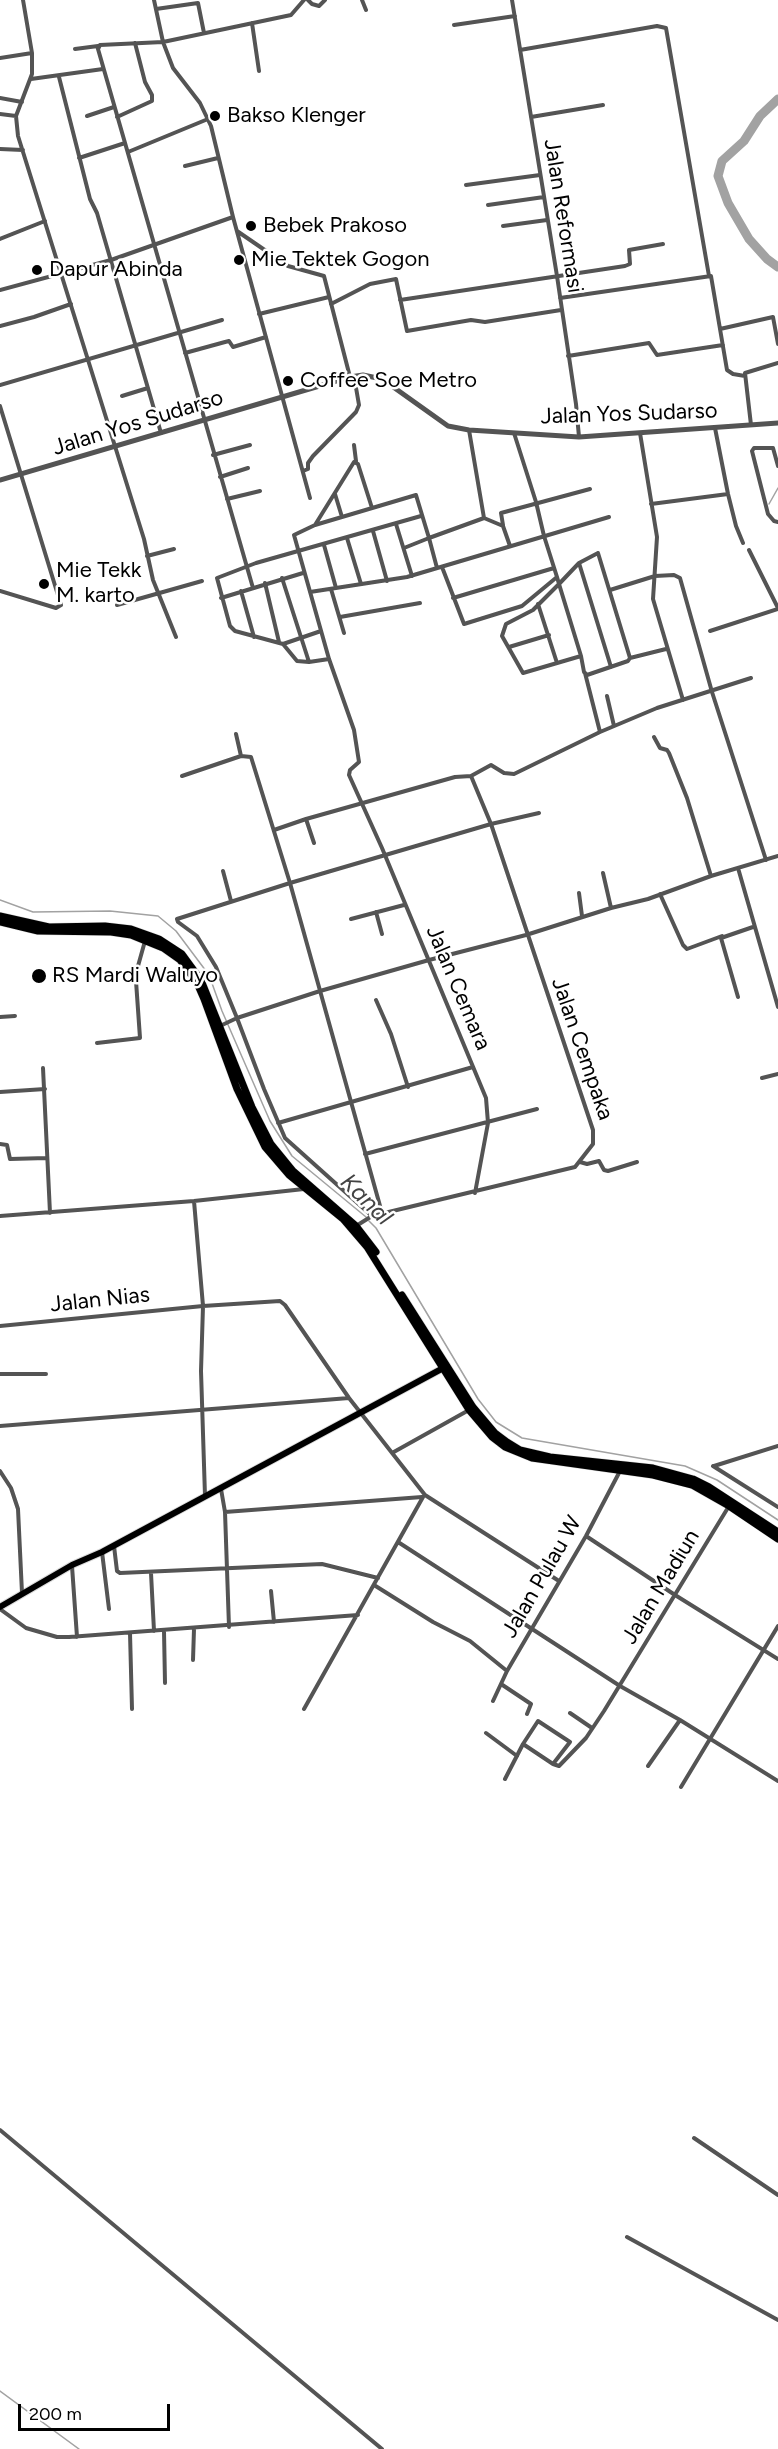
<!DOCTYPE html>
<style>
body{margin:0}
#map{position:relative;width:778px;height:2449px;overflow:hidden;background:#fff;font-family:Figtree,sans-serif}
canvas{display:block}
.scale{position:absolute;left:18px;top:2404px;width:152px;height:27px;box-sizing:border-box;border:3px solid #000;border-top:0;padding-left:8px;font-size:18px;line-height:21px;white-space:nowrap;color:#000;-webkit-text-stroke:4px #fff;paint-order:stroke}
</style>
<div id="map">
<canvas width="778" height="2449"></canvas>
<div class="scale">200 m</div>
</div>
<script>
const c = document.querySelector('canvas').getContext('2d');
c.lineJoin = 'round';
function shape(rows) {
  const path = new Path2D();
  for (const r of rows) {
    path.moveTo(r[0], r[1]);
    for (let i = 2; i < r.length; i += 2) path.lineTo(r[i], r[i + 1]);
  }
  return path;
}
function trace(path, color, width, dash) {
  c.strokeStyle = color;
  c.lineWidth = width;
  c.lineCap = dash ? 'butt' : 'round';
  c.setLineDash(dash || []);
  c.stroke(path);
}
function write(font, color, halo, rows, align = 'center') {
  c.font = font + ' Figtree,sans-serif';
  c.lineWidth = 5;
  c.setLineDash([]);
  c.textBaseline = 'middle';
  c.strokeStyle = halo;
  c.fillStyle = color;
  for (const [text, x, y, turn = 0] of rows) {
    c.save();
    c.translate(x, y);
    c.rotate((+turn || 0) * Math.PI / 180);
    c.textAlign = isNaN(turn) ? turn : align;
    if (halo) c.strokeText(text, 0, 0);
    c.fillText(text, 0, 0);
    c.restore();
  }
}
const stream = shape([
 [769,504,778,488],
 [0,900,33,912,110,911,158,916,176,931,209,975,222,1011,270,1121,292,1156,366,1217],
 [369,1221,376,1228,478,1399,496,1422,522,1438,685,1466,717,1480,778,1520],
 [0,2391,79,2449]
]);
const river = shape([
 [778,99,760,116,744,141,722,161,718,176,728,203,749,239,767,259,778,267]
]);
const minor = shape([
 [23,0,32,53,32,74,16,116,18,136,144,539,153,580,176,637],
 [154,0,163,42,173,68,200,103,211,126,233,217,310,498],
 [308,0,312,4,319,6,325,0],
 [362,0,366,10],
 [512,0,557,276,576,404,579,437],
 [156,9,198,3,204,33],
 [252,23,259,71],
 [454,25,515,16],
 [75,49,98,46],
 [520,50,657,26,666,28,709,276],
 [0,58,32,53],
 [59,77,90,199,97,213,161,433],
 [31,79,103,69],
 [0,98,22,102],
 [0,114,16,116],
 [87,116,114,107],
 [117,117,152,101,152,95,145,82,135,43],
 [531,117,603,105],
 [0,149,23,150],
 [128,152,208,119],
 [79,158,125,143],
 [185,166,218,158],
 [466,185,540,175],
 [488,205,544,197],
 [503,226,547,220],
 [237,231,288,266,324,276,350,377],
 [0,239,45,221],
 [0,290,111,260,233,217],
 [560,298,711,276,727,370,733,374,745,376],
 [400,300,625,266,630,264,629,250,663,244],
 [331,304,370,284,396,279,407,331,471,320,485,322,561,310],
 [259,314,329,297],
 [0,326,34,317,71,304],
 [720,329,773,317,778,344],
 [185,353,225,342,229,341,233,347,266,337],
 [568,356,649,343,657,355,723,345],
 [0,385,222,320],
 [122,396,148,388],
 [0,406,61,605,56,608,0,591],
 [751,425,745,373,778,363],
 [715,428,728,494,736,526,743,543],
 [469,430,484,518],
 [514,433,536,502,544,536,557,577,559,584,581,656,584,672,587,675,628,661,630,658,598,553,579,563,559,584,533,610,506,624,502,636,523,673,581,656],
 [640,433,657,537,653,599,683,700],
 [354,445,356,461],
 [213,455,250,445],
 [778,466,773,448,754,448,752,451,768,514,774,521,778,522],
 [303,471,308,469,308,463,313,456,356,412,359,405,354,376],
 [220,477,248,468],
 [335,494,342,517],
 [227,499,260,491],
 [651,504,728,494],
 [396,524,412,576],
 [315,525,354,462,358,464,372,508],
 [503,525,501,513,590,489],
 [373,531,387,581],
 [347,538,361,584],
 [324,545,336,588],
 [404,548,429,538,437,568],
 [749,550,778,608],
 [147,556,174,549],
 [579,563,611,667],
 [442,567,464,624,522,606,557,577],
 [282,578,309,662],
 [265,583,279,642],
 [253,588,98,49,100,45,163,42,291,15,304,0],
 [331,589,344,633],
 [610,590,655,576,674,575,680,578,712,692,766,860],
 [241,591,254,637],
 [310,592,407,577,609,517],
 [221,598,303,573],
 [453,598,554,568],
 [538,604,557,663],
 [117,605,202,581],
 [340,617,420,603],
 [710,631,778,609],
 [283,644,321,631],
 [509,647,549,635],
 [630,658,666,649],
 [329,659,309,662,297,661,283,644,235,631,230,626,217,578,256,563,421,516],
 [585,673,600,732],
 [607,696,614,726],
 [236,734,241,756],
 [654,737,660,748,667,750,669,753,687,798,711,876],
 [182,776,241,756,251,757,290,883,382,1213],
 [471,776,491,765,504,773,514,774,600,732,657,708,751,678],
 [306,819,314,843],
 [274,830,306,819,455,777,471,776,491,824,593,1130,593,1144,575,1167,372,1216,356,1226],
 [738,868,778,1007],
 [223,871,231,901],
 [603,873,611,908],
 [579,893,582,916],
 [660,894,683,945,687,949,722,936],
 [376,912,382,934],
 [351,919,404,905],
 [738,997,721,938,753,927],
 [376,1000,391,1034,408,1087],
 [0,1017,15,1016],
 [220,1026,237,1018,320,991,429,960,526,935,611,908,648,899,711,876,778,856],
 [97,1043,140,1038,136,981,138,966,145,941],
 [43,1068,50,1213],
 [762,1078,778,1074],
 [0,1092,45,1089],
 [278,1123,473,1067],
 [0,1144,7,1145,10,1159,47,1158],
 [365,1154,537,1109],
 [580,1162,587,1164,599,1161,604,1170,608,1171,637,1162],
 [475,1193,488,1123,486,1098,382,848,349,775,350,770,359,762,354,730,329,659,294,535,315,525,416,495,429,538,484,518,503,526,510,546],
 [194,1201,203,1306,201,1371,205,1496],
 [0,1216,194,1201,304,1189],
 [372,1216,285,1138,264,1089,237,1018,216,967,197,936,178,922,177,919,290,883,491,824,539,813],
 [0,1326,203,1306,280,1301,285,1305,349,1398,425,1495,559,1581],
 [0,1374,46,1374],
 [0,1426,349,1398],
 [392,1453,469,1410],
 [713,1466,778,1507],
 [714,1466,778,1446],
 [0,1471,11,1488,18,1509,22,1593],
 [221,1489,225,1512,229,1627],
 [225,1512,422,1497],
 [586,1536,675,1595,778,1659],
 [398,1542,620,1686,680,1720,778,1781],
 [114,1546,117,1571,120,1573,322,1564,378,1578],
 [102,1552,109,1609],
 [72,1566,77,1637],
 [151,1573,154,1631],
 [374,1585,433,1622,470,1641,507,1671],
 [271,1591,274,1622],
 [0,1609,26,1628,57,1637,69,1637,358,1615],
 [164,1631,165,1683],
 [130,1633,132,1709],
 [193,1660,194,1629],
 [501,1684,531,1704,527,1714],
 [493,1701,507,1671,586,1536,620,1471],
 [304,1709,423,1497],
 [570,1713,592,1728],
 [486,1733,517,1756],
 [553,1764,559,1766,586,1738,604,1711,729,1506],
 [648,1766,680,1720],
 [505,1779,523,1744,538,1721,570,1742,553,1764,523,1744],
 [681,1787,778,1626],
 [0,2130,382,2449],
 [694,2138,778,2195],
 [627,2237,778,2320]
]);
const tertiary = shape([
 [0,480,350,377,363,375,382,379,448,426,469,430,579,437,778,423]
]);
const primary = shape([
 [0,1607,72,1565,102,1552,447,1366]
]);
const trunk = shape([
 [0,916,49,927,105,926,131,929,159,939,182,954,201,980,252,1107,271,1144,293,1171,356,1226,376,1252],
 [0,922,38,931,111,932,131,935,163,948,180,960,197,983,204,999,237,1089,265,1147,289,1175,343,1219,367,1247,469,1410,492,1437,505,1447,532,1458,653,1475,692,1485,729,1506,778,1539],
 [402,1295,473,1407,495,1433,507,1442,520,1450,550,1457,653,1468,693,1479,709,1487,778,1532]
]);
const markers = [
 [215,116,6,"#000"],
 [251,226,6,"#000"],
 [239,260,6,"#000"],
 [37,270,6,"#000"],
 [288,381,6,"#000"],
 [44,584,6,"#000"],
 [39,976,8,"#000"]
];
const poiNames = [
 ["Bakso Klenger",227,116],
 ["Bebek Prakoso",263,226],
 ["Mie Tektek Gogon",251,260],
 ["Dapur Abinda",49,270],
 ["Coffee Soe Metro",300,381],
 ["Mie Tekk",56,571],
 ["M. karto",56,596],
 ["RS Mardi Waluyo",52,976]
];
const streetNames = [
 ["Jalan Reformasi",563,216,81],
 ["Jalan Yos Sudarso",629,414,-2],
 ["Jalan Yos Sudarso",138,423,-17],
 ["Jalan Cemara",458,988,67],
 ["Jalan Cempaka",582,1049,71],
 ["Jalan Nias",100,1300,-6],
 ["Jalan Pulau W",542,1577,-60],
 ["Jalan Madiun",661,1587,-59]
];
const waterNames = [
 ["Kanal",366,1200,45]
];
trace(stream, '#a2a2a2', 1.5);
trace(river, '#a2a2a2', 9);
trace(primary, '#dbdbdb', 8);
trace(trunk, '#dbdbdb', 8);
trace(minor, '#545454', 4);
trace(tertiary, '#545454', 5);
trace(primary, '#000', 6);
trace(trunk, '#000', 7);
for (const [x, y, r, color] of markers) {
  const dot = new Path2D();
  dot.arc(x, y, r, 0, 2 * Math.PI);
  c.fillStyle = color;
  c.fill(dot);
  trace(dot, '#fff', 2);
}
write('22px', '#000', '#fff', poiNames, 'left');
write('22px', '#000', '#fff', streetNames);
write('italic 24px', '#434343', '#fff', waterNames);
</script>
